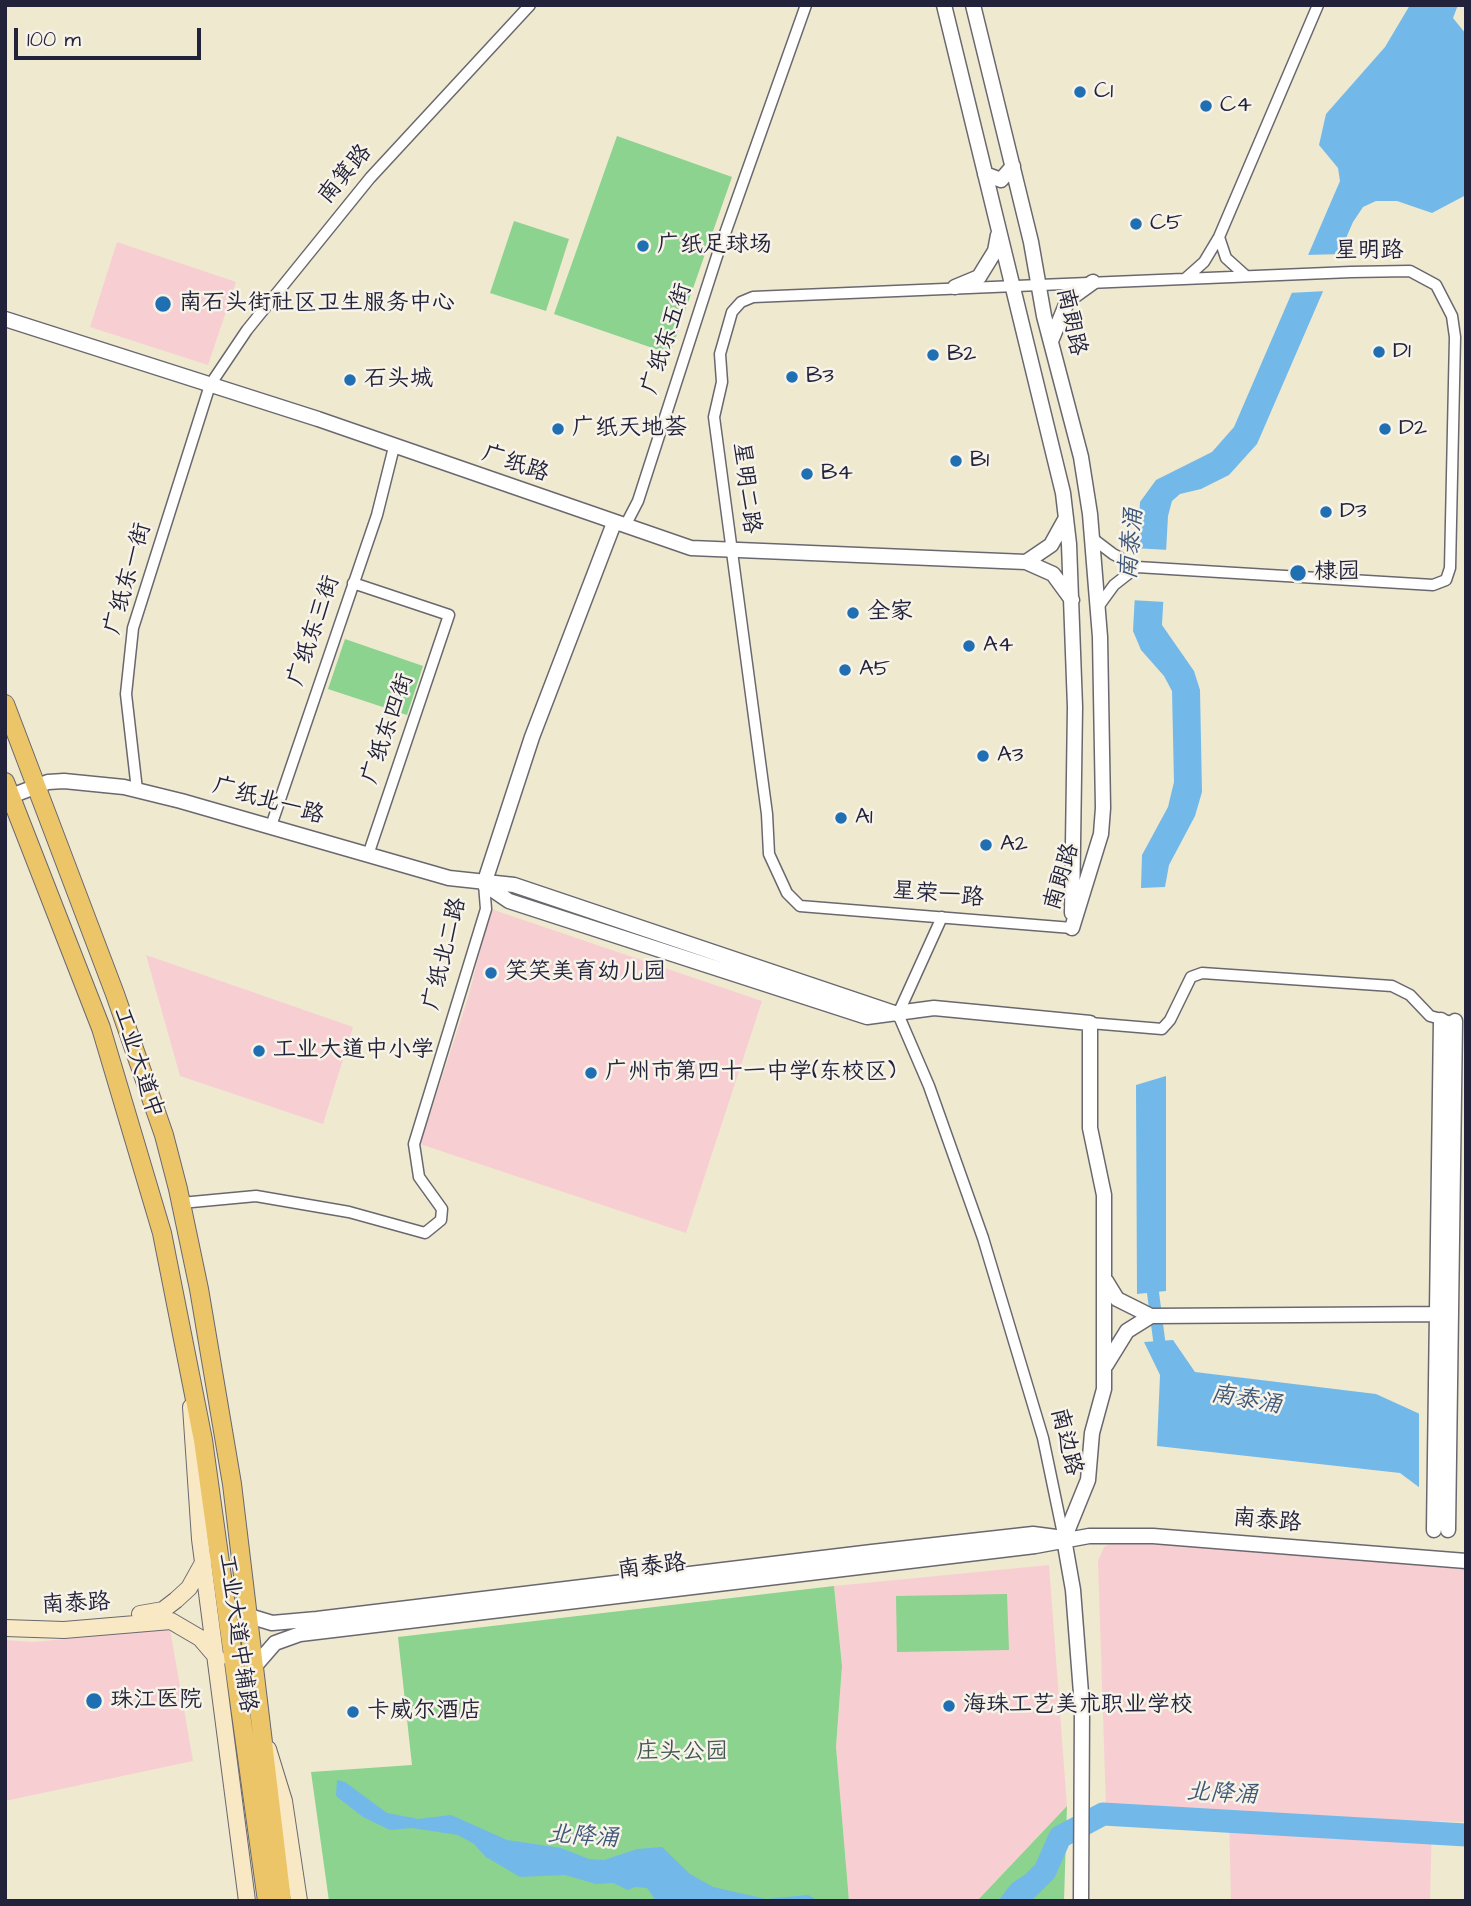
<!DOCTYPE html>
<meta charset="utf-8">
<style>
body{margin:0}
#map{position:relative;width:1471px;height:1906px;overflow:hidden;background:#efe9d0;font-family:"Architects Daughter",sans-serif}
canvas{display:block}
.frame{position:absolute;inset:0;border:7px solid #22223b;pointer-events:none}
.scale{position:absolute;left:14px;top:28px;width:187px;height:32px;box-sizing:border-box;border:4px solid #22223b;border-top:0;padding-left:9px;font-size:21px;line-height:24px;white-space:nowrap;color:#22223b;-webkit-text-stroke:5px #f7f3e8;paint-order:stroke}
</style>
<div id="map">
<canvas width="1471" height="1906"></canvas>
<div class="frame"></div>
<div class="scale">100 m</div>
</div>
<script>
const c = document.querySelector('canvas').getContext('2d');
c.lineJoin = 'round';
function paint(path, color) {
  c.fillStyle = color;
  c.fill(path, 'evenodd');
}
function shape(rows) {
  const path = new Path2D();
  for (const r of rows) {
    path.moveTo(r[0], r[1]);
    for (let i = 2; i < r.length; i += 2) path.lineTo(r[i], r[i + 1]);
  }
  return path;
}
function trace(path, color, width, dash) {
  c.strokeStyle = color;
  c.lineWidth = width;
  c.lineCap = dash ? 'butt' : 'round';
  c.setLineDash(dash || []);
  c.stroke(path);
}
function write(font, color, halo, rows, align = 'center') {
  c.font = font + ' "Architects Daughter","LXGW WenKai TC",sans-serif';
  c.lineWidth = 5;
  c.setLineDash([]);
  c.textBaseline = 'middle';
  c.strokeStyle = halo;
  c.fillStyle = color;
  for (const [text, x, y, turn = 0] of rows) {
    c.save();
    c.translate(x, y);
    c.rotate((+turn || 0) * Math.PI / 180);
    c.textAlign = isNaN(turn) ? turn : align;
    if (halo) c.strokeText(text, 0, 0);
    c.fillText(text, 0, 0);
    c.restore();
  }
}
const built = shape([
 [117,242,236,282,208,365,90,327],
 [491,909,762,1001,686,1233,420,1144,468,998],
 [146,955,353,1027,323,1124,180,1076],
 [1117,1540,1466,1569,1466,1822,1432,1821,1430,1901,1231,1901,1229,1816,1106,1808,1098,1561,1104,1547],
 [1049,1565,1067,1806,977,1901,849,1901,836,1747,842,1666,834,1586],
 [170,1629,193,1761,5,1801,5,1640,34,1642]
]);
const green = shape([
 [617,136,732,177,670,354,554,314],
 [514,221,569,239,546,311,490,293],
 [345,639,423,666,407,715,328,689],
 [834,1586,842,1666,836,1747,849,1901,329,1901,311,1772,412,1765,398,1637],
 [1007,1594,1009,1650,897,1652,896,1596],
 [1067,1806,1064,1901,977,1901]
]);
const water = shape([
 [1410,5,1458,5,1453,18,1466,34,1466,195,1432,213,1397,201,1376,201,1363,207,1353,222,1257,444,1229,475,1201,489,1180,494,1172,501,1168,516,1162,625,1194,671,1200,690,1202,792,1195,816,1169,865,1165,887,1141,888,1142,855,1168,807,1174,782,1172,691,1164,676,1141,650,1133,631,1140,502,1156,480,1212,452,1234,427,1340,181,1338,168,1319,145,1326,114,1385,47],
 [1166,1076,1166,1291,1137,1294,1136,1085],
 [1173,1340,1195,1372,1376,1394,1466,1435,1466,1518,1459,1517,1400,1473,1157,1446,1160,1375,1144,1342],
 [337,1780,345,1782,387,1813,418,1819,451,1815,507,1840,561,1848,589,1859,604,1860,637,1849,662,1847,690,1874,713,1887,766,1899,808,1895,819,1901,656,1901,647,1888,635,1887,628,1890,613,1883,596,1884,565,1875,520,1877,486,1857,474,1844,458,1835,412,1828,390,1830,363,1817,336,1796],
 [1060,1837,1057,1860,1047,1880,1026,1901,998,1901,1012,1883,1045,1862]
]);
const pier = shape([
 [1343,254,1327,291,1288,293,1305,255],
 [1133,548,1169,550,1165,602,1130,600],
 [1419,1410,1465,1431,1464,1521,1457,1520,1419,1492]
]);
const canal = shape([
 [1151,1277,1161,1355]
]);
const river = shape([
 [1015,1901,1045,1871,1060,1837,1103,1814,1466,1835]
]);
const minor = shape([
 [1219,237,1226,258,1246,276],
 [1186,278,1204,262,1219,237,1318,5],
 [625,526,638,501,717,256,806,5],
 [353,583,449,615,368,855],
 [1098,607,1114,585,1137,567],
 [137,790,126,694,133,628,210,385,247,330,370,178,530,5],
 [271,826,377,515,394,447],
 [942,917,898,1014,929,1086,983,1238,1043,1438,1064,1539],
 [1072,928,800,906,787,893,769,854,767,814,714,417,722,382,720,354,732,312,741,302,753,297,1351,272,1410,271,1436,285,1452,316,1455,337,1450,568,1446,580,1433,585,1137,567,1113,554,1092,538],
 [1090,1023,1162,1029,1170,1020,1191,977,1202,973,1392,986,1410,995,1430,1016,1448,1021],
 [181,1203,256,1196,349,1212,425,1233,441,1220,442,1209,419,1177,414,1144,486,909,484,884]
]);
const tertiary = shape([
 [944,5,1063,493,1069,544,1075,707,1072,913],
 [973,5,1031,242,1044,316,1081,457,1090,514,1100,637,1103,808,1101,834,1072,928],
 [985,174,1001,180,1013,166],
 [955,287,979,277,995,251,998,235],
 [5,319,318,419,691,548,1026,562,1053,574,1072,600],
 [1051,341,1068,300,1093,282],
 [1026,562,1051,545,1066,518],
 [11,796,48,782,64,781,124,787,181,801,449,878,514,885,897,1014],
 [484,884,509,901,867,1017,934,1008,1090,1023,1090,1128,1104,1195,1104,1389,1092,1433,1088,1480,1064,1539],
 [484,884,532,737,614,523],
 [1106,1281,1117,1299,1151,1316,1446,1314],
 [1106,1365,1127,1331,1151,1316],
 [1434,1530,1441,1020],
 [1448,1530,1455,1021],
 [1064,1539,1073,1590,1082,1706,1081,1901],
 [249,1616,272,1623,317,1619,872,1552,1033,1534,1056,1537],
 [255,1666,275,1643,300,1634,1035,1546,1089,1536,1153,1536,1466,1561]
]);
const secondary = shape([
 [191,1407,200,1539,247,1901],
 [140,1614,163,1610,176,1600,189,1588,204,1561],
 [5,1628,64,1630,171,1621,200,1638,218,1659],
 [268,1749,284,1801,299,1901]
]);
const primary = shape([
 [5,704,115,994,164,1135,178,1189,199,1289,232,1484,282,1901],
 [5,782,101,1028,162,1233,203,1440,267,1901]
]);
const markers = [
 [1080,92,7,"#1f6fb2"],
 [1206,106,7,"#1f6fb2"],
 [1136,224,7,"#1f6fb2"],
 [643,246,7,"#1f6fb2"],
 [163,304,9,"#1f6fb2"],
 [1379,352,7,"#1f6fb2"],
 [933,355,7,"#1f6fb2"],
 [792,377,7,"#1f6fb2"],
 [350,380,7,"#1f6fb2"],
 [558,429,7,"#1f6fb2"],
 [1385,429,7,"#1f6fb2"],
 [956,461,7,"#1f6fb2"],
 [807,474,7,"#1f6fb2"],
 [1326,512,7,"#1f6fb2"],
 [1298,573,9,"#1f6fb2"],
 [853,613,7,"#1f6fb2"],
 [969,646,7,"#1f6fb2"],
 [845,670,7,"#1f6fb2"],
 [983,756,7,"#1f6fb2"],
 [841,818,7,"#1f6fb2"],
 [986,845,7,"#1f6fb2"],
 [491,973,7,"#1f6fb2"],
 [259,1051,7,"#1f6fb2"],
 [591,1073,7,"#1f6fb2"],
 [94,1701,9,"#1f6fb2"],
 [949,1706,7,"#1f6fb2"],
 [353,1712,7,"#1f6fb2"]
];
const poiNames = [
 ["C1",1094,92],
 ["C4",1220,106],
 ["C5",1150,224],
 ["广纸足球场",657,246],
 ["南石头街社区卫生服务中心",179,304],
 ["D1",1393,352],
 ["B2",947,355],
 ["B3",806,377],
 ["石头城",364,380],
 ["广纸天地荟",572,429],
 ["D2",1399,429],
 ["B1",970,461],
 ["B4",821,474],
 ["D3",1340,512],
 ["棣园",1314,573],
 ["全家",867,613],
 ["A4",983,646],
 ["A5",859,670],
 ["A3",997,756],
 ["A1",855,818],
 ["A2",1000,845],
 ["笑笑美育幼儿园",505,973],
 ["工业大道中小学",273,1051],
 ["广州市第四十一中学(东校区)",605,1073],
 ["珠江医院",110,1701],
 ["海珠工艺美术职业学校",963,1706],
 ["卡威尔酒店",367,1712]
];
const streetNames = [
 ["南箕路",346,175,-50],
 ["星明路",1369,252],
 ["南朗路",1070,322,78],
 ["广纸东五街",668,339,-72],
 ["广纸路",515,465,19],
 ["星明二路",745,488,83],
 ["广纸东一街",129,579,-74],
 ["广纸东三街",315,631,-71],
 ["广纸东四街",389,729,-71],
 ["广纸北一路",268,802,16],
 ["南朗路",1063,877,-73],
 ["星荣一路",938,896,5],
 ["广纸北二路",446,954,-76],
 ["工业大道中",137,1063,72],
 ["南边路",1065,1442,76],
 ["南泰路",1267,1522,5],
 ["南泰路",652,1568,-7],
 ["南泰路",76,1605,-3],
 ["工业大道中辅路",236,1633,82]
];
const parkNames = [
 ["庄头公园",682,1753]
];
const waterNames = [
 ["南泰涌",1133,544,-85],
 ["南泰涌",1246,1401,10],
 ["北降涌",1222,1795,3],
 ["北降涌",583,1838,4]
];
paint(built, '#f7cfd2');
paint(green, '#8bd38e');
paint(water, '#72b9e9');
paint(pier, '#efe9d0');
trace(canal, '#72b9e9', 12);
trace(river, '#72b9e9', 23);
trace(minor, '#6a686f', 13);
trace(tertiary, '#6a686f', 17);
trace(secondary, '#6a686f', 18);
trace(primary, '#6a686f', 20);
trace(minor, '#fff', 10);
trace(tertiary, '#fff', 14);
trace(secondary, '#f8e8c3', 16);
trace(primary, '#edc569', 18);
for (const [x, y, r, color] of markers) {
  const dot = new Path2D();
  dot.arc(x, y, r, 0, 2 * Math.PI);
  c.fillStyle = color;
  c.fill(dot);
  trace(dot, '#f7f3e8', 2.5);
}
write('23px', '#22223b', '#f7f3e8', poiNames, 'left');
write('23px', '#22223b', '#f7f3e8', streetNames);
write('23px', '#425754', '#f7f3e8', parkNames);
write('italic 24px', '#3e5778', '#f7f3e8', waterNames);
</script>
